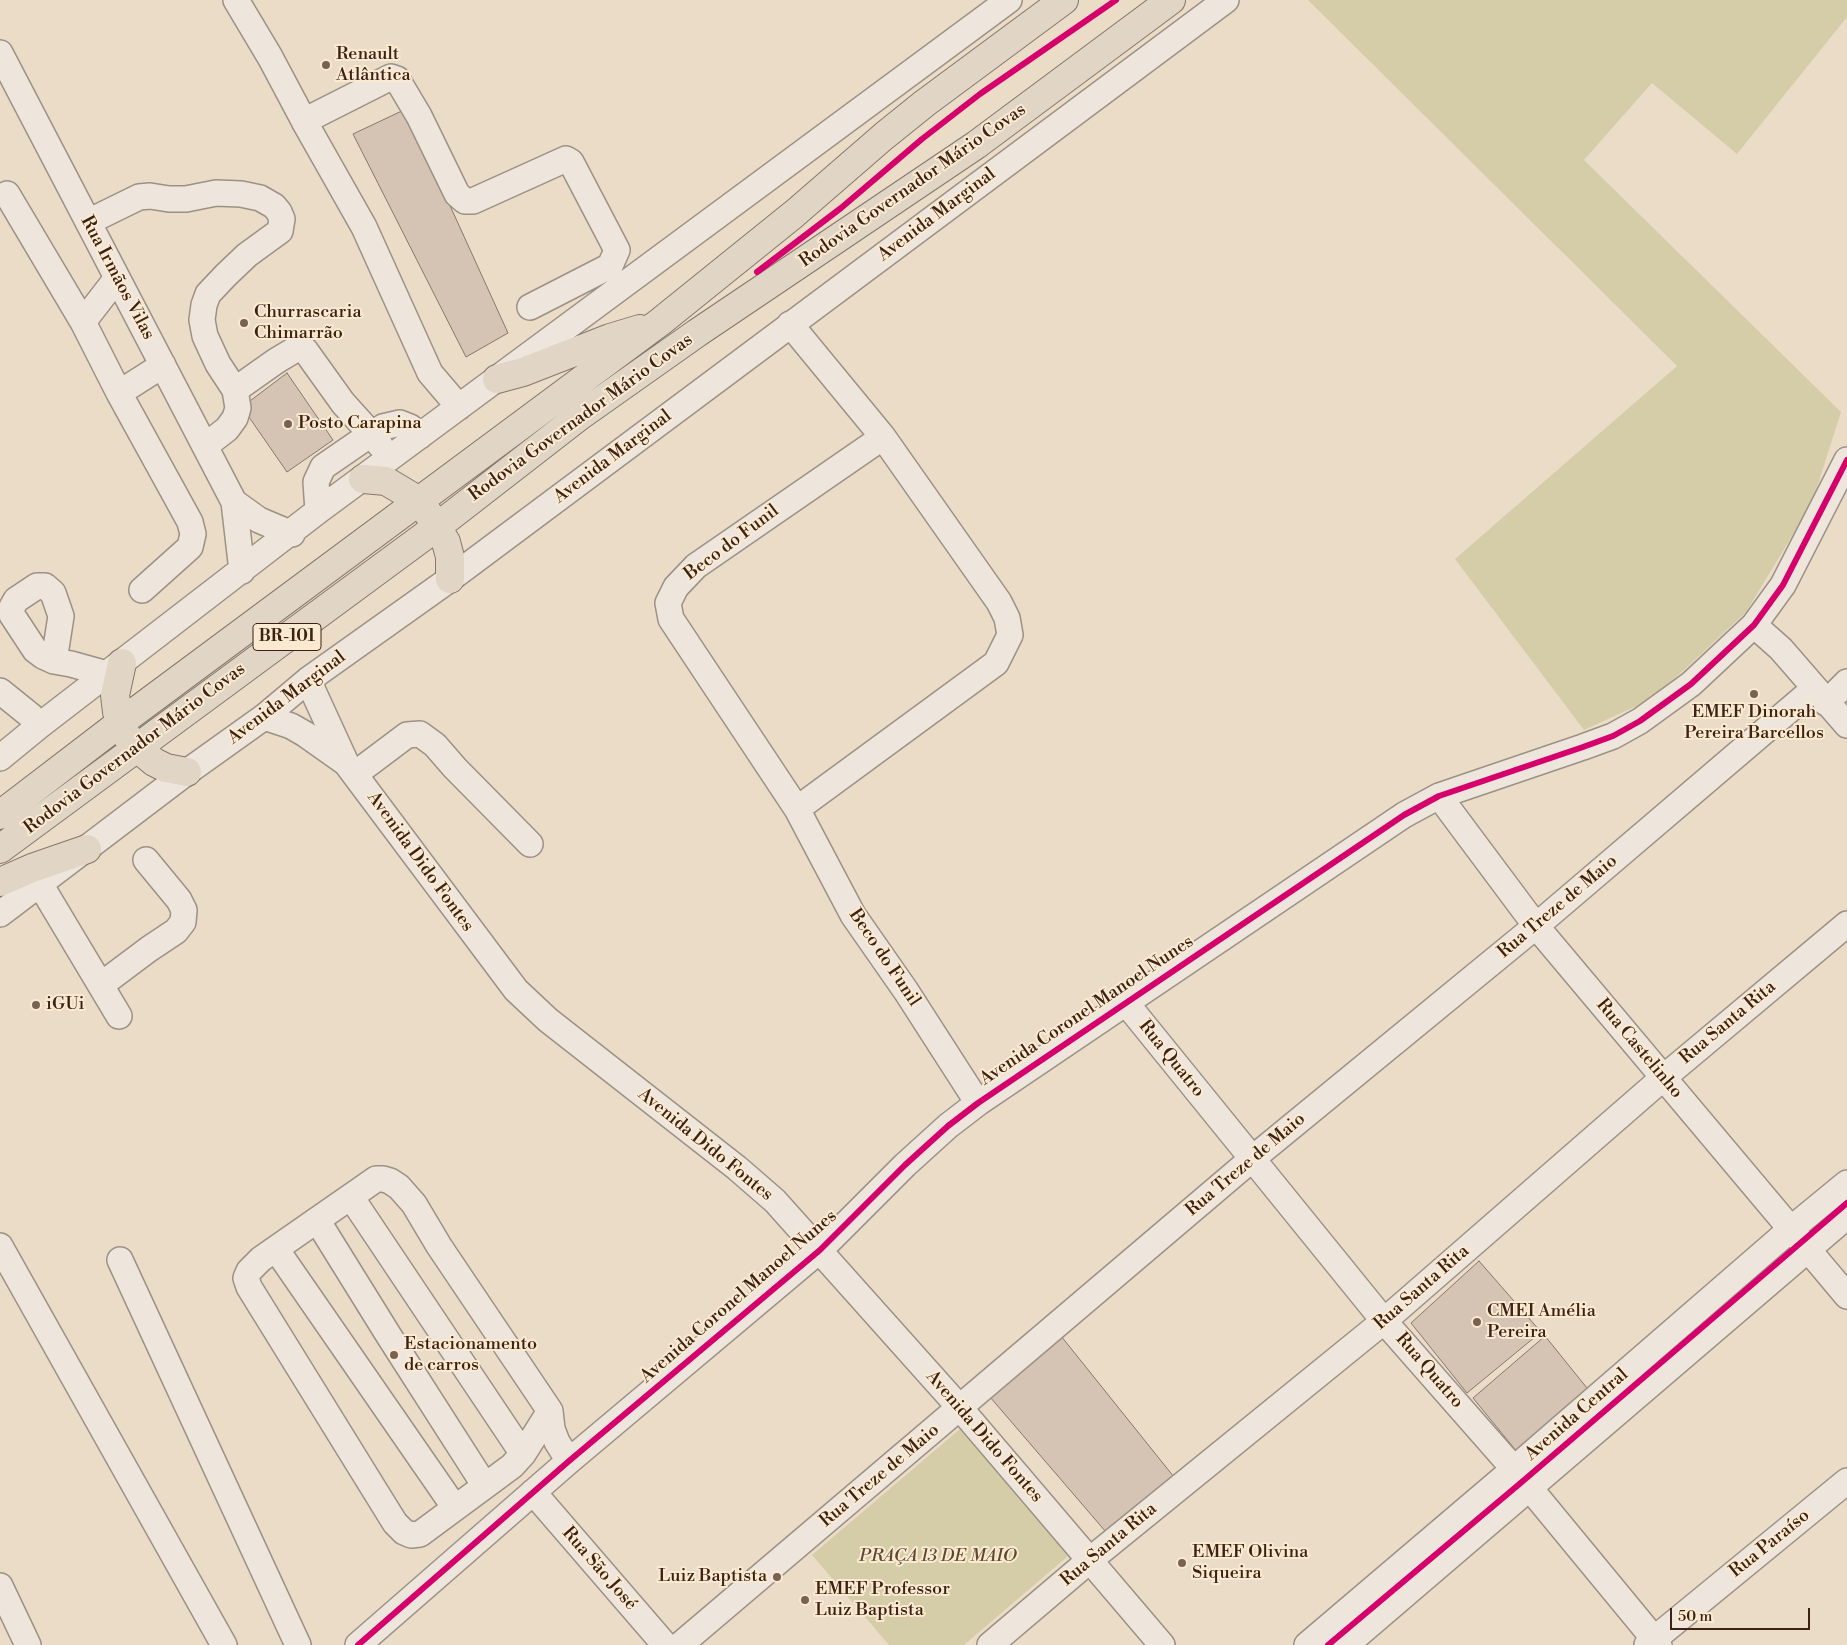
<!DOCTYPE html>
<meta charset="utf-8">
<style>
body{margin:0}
#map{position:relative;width:1847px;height:1645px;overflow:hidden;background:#ebdcc8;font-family:"Libre Bodoni",serif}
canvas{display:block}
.scale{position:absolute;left:1670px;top:1608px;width:140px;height:22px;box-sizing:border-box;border:2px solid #3d2112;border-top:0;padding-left:6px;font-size:15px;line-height:18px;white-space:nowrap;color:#3d2112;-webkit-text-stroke:4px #fbead2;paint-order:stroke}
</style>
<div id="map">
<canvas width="1847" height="1645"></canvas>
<div class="scale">50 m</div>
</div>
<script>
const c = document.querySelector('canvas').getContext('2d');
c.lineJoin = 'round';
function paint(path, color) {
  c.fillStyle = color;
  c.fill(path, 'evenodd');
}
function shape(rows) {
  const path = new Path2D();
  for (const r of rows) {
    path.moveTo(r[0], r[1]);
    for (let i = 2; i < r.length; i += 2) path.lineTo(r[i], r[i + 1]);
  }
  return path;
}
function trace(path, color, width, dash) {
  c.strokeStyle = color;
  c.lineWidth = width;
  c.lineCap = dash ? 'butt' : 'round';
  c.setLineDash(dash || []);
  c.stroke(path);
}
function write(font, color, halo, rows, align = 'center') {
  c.font = font + ' "Libre Bodoni",serif';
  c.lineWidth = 4;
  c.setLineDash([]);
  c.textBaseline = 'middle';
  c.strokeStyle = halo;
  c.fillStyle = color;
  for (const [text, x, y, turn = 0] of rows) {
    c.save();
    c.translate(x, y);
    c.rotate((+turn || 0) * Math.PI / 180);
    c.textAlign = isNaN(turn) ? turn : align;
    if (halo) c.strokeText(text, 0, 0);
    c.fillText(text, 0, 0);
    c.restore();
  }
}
const green = shape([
 [1308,0,1847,0,1847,17,1737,154,1652,83,1584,160,1841,412,1812,503,1746,612,1654,698,1584,730,1455,559,1677,366],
 [960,1429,1068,1556,964,1645,889,1645,812,1555]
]);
const building = shape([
 [406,109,508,333,466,357,353,134,406,109],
 [287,373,333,440,287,472,242,407,287,373],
 [1479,1261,1541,1332,1467,1393,1411,1323,1479,1261],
 [1061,1336,1178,1482,1112,1539,990,1397,1061,1336],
 [1545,1336,1591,1393,1518,1453,1473,1398,1545,1336]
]);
const minor = shape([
 [236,0,270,57,304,121,364,227,430,373,459,407],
 [0,53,234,502,242,571],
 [304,121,391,77,397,79,419,116,457,194,465,201,473,201,566,159,571,162,617,250,610,266,530,307],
 [7,194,83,322],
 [88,222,139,197,150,196,169,199,186,199,216,193,241,194,260,198,274,206,279,212,282,219,280,231,247,255,226,275,208,294,204,305,202,320,205,336,218,364,235,390,238,408,235,418,227,429,205,446],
 [117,278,83,322,119,393,190,522,193,534,190,547,142,590],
 [790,324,883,437,999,602,1007,618,1010,635,996,663,797,809],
 [235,390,276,361,296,349,301,349,305,350,343,403,371,434,383,427,400,423,410,427,420,436],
 [119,393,163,365],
 [883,437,696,566,676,587,668,603,671,619,797,809,853,915,906,991,978,1103],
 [234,502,259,520,292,534],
 [318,511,316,482,323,467,371,434,380,445],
 [1754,625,1781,649,1847,725],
 [54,661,61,616,53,593,45,586,37,586,16,600,12,607,12,615,35,650,43,656,54,661,71,664,107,674],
 [308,680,346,763,516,990,548,1020,737,1168,775,1201,960,1408,1162,1645],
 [0,691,31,716,39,726],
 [1826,703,1847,682],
 [264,717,291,726,305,734,346,763],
 [0,758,39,726,318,511,1009,0],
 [355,774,407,735,420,734,435,745,455,768,530,844],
 [1439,796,1536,926,1847,1296],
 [40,884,119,1016],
 [0,914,187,772,264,717,308,680,450,579,1226,0],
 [101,985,149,949,176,931,183,922,184,910,179,900,146,860],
 [1126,1003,1384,1321,1514,1469,1659,1645],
 [351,1197,523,1454],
 [317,1220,389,1336,485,1486],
 [0,1246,224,1645],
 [276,1249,455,1508],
 [120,1260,298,1645],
 [550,1411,523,1454,512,1466,420,1534,411,1535,404,1532,395,1523,249,1287,246,1278,249,1271,261,1259,376,1179,383,1179,390,1181,399,1187,414,1204,439,1246,550,1411,552,1429,557,1442,569,1461],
 [533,1492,665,1645],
 [0,1586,28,1645],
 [358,1645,569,1461,820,1250,905,1165,948,1126,978,1103,1404,815,1439,796,1583,747,1613,736,1640,721,1691,684,1754,625,1783,585,1847,460],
 [680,1645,1252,1159,1536,926,1815,688],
 [990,1645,1090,1560,1384,1321,1663,1078,1847,924],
 [1307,1645,1514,1469,1791,1229,1847,1183],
 [1346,1645,1847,1216],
 [1647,1645,1847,1481]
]);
const major = shape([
 [497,379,523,372,610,338,640,329],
 [363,479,386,481,421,502,446,542,450,557,450,579],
 [122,663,115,695,117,712,126,735,136,747,154,762,166,768,187,772],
 [0,815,120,723,660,322,794,214,884,136,925,103,1064,0],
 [0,849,438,526,581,415,697,333,976,145,1171,0],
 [0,882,32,868,87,849]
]);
const cycleway = shape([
 [757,272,841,208,922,139,980,94,1116,0],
 [358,1645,569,1461,820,1250,905,1165,948,1126,978,1103,1404,815,1439,796,1583,747,1613,736,1640,721,1691,684,1754,625,1783,585,1847,460],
 [1328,1645,1523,1481,1847,1203]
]);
const markers = [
 [326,65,5,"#7a6252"],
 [244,323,5,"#7a6252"],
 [288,424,5,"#7a6252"],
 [1754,694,5,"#7a6252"],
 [36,1005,5,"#7a6252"],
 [1477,1322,5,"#7a6252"],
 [394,1355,5,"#7a6252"],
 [1182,1563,5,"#7a6252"],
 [777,1577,5,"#7a6252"],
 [805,1600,5,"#7a6252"]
];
const shields = [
 [287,637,68]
];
const shieldNames = [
 ["BR-101",287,637]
];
const poiNames = [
 ["Renault",336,55],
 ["Atlântica",336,76],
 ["Churrascaria",254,313],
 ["Chimarrão",254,334],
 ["Posto Carapina",298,424],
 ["EMEF Dinorah",1754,713,"center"],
 ["Pereira Barcellos",1754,734,"center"],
 ["iGUi",46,1005],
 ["CMEI Amélia",1487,1312],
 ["Pereira",1487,1333],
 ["Estacionamento",404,1345],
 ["de carros",404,1366],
 ["EMEF Olivina",1192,1553],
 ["Siqueira",1192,1574],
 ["Luiz Baptista",767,1577,"right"],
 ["EMEF Professor",815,1590],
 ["Luiz Baptista",815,1611]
];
const streetNames = [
 ["Rodovia Governador Mário Covas",913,186,-35],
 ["Avenida Marginal",937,215,-37],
 ["Rua Irmãos Vilas",117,278,62],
 ["Rodovia Governador Mário Covas",581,418,-36],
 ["Avenida Marginal",613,457,-37],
 ["Beco do Funil",732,543,-37],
 ["Avenida Marginal",287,698,-37],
 ["Rodovia Governador Mário Covas",135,749,-37],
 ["Avenida Dido Fontes",420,862,54],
 ["Rua Treze de Maio",1558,907,-40],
 ["Beco do Funil",884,958,56],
 ["Avenida Coronel Manoel Nunes",1087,1011,-34],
 ["Rua Santa Rita",1728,1023,-40],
 ["Rua Castelinho",1639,1049,50],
 ["Rua Quatro",1171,1059,51],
 ["Avenida Dido Fontes",705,1145,39],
 ["Rua Treze de Maio",1246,1165,-40],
 ["Rua Santa Rita",1422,1288,-41],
 ["Avenida Coronel Manoel Nunes",739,1297,-41],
 ["Rua Quatro",1429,1371,49],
 ["Avenida Central",1577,1415,-41],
 ["Avenida Dido Fontes",984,1437,49],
 ["Rua Treze de Maio",880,1476,-40],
 ["Rua Paraíso",1770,1544,-39],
 ["Rua Santa Rita",1109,1545,-40],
 ["Rua São José",599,1569,49]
];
const parkNames = [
 ["PRAÇA 13 DE MAIO",938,1557]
];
paint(green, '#d5cda7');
paint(building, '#d5c4b4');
trace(building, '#84776c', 1);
trace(minor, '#9c9184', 28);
trace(major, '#84776c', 30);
trace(minor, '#eee6dc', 25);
trace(major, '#e1d6c6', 28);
trace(cycleway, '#d6006c', 6);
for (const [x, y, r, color] of markers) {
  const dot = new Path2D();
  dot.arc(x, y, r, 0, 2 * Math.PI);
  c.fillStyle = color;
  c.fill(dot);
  trace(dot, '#fbead2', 2);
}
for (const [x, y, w] of shields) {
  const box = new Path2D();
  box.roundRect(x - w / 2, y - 13.5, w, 27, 4);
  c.fillStyle = '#fbead2';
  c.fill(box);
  trace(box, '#3d2112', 1);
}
write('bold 16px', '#3d2112', null, shieldNames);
write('18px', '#3d2112', '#fbead2', poiNames, 'left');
write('18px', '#3d2112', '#fbead2', streetNames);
write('italic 18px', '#5e4930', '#fbead2', parkNames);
</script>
